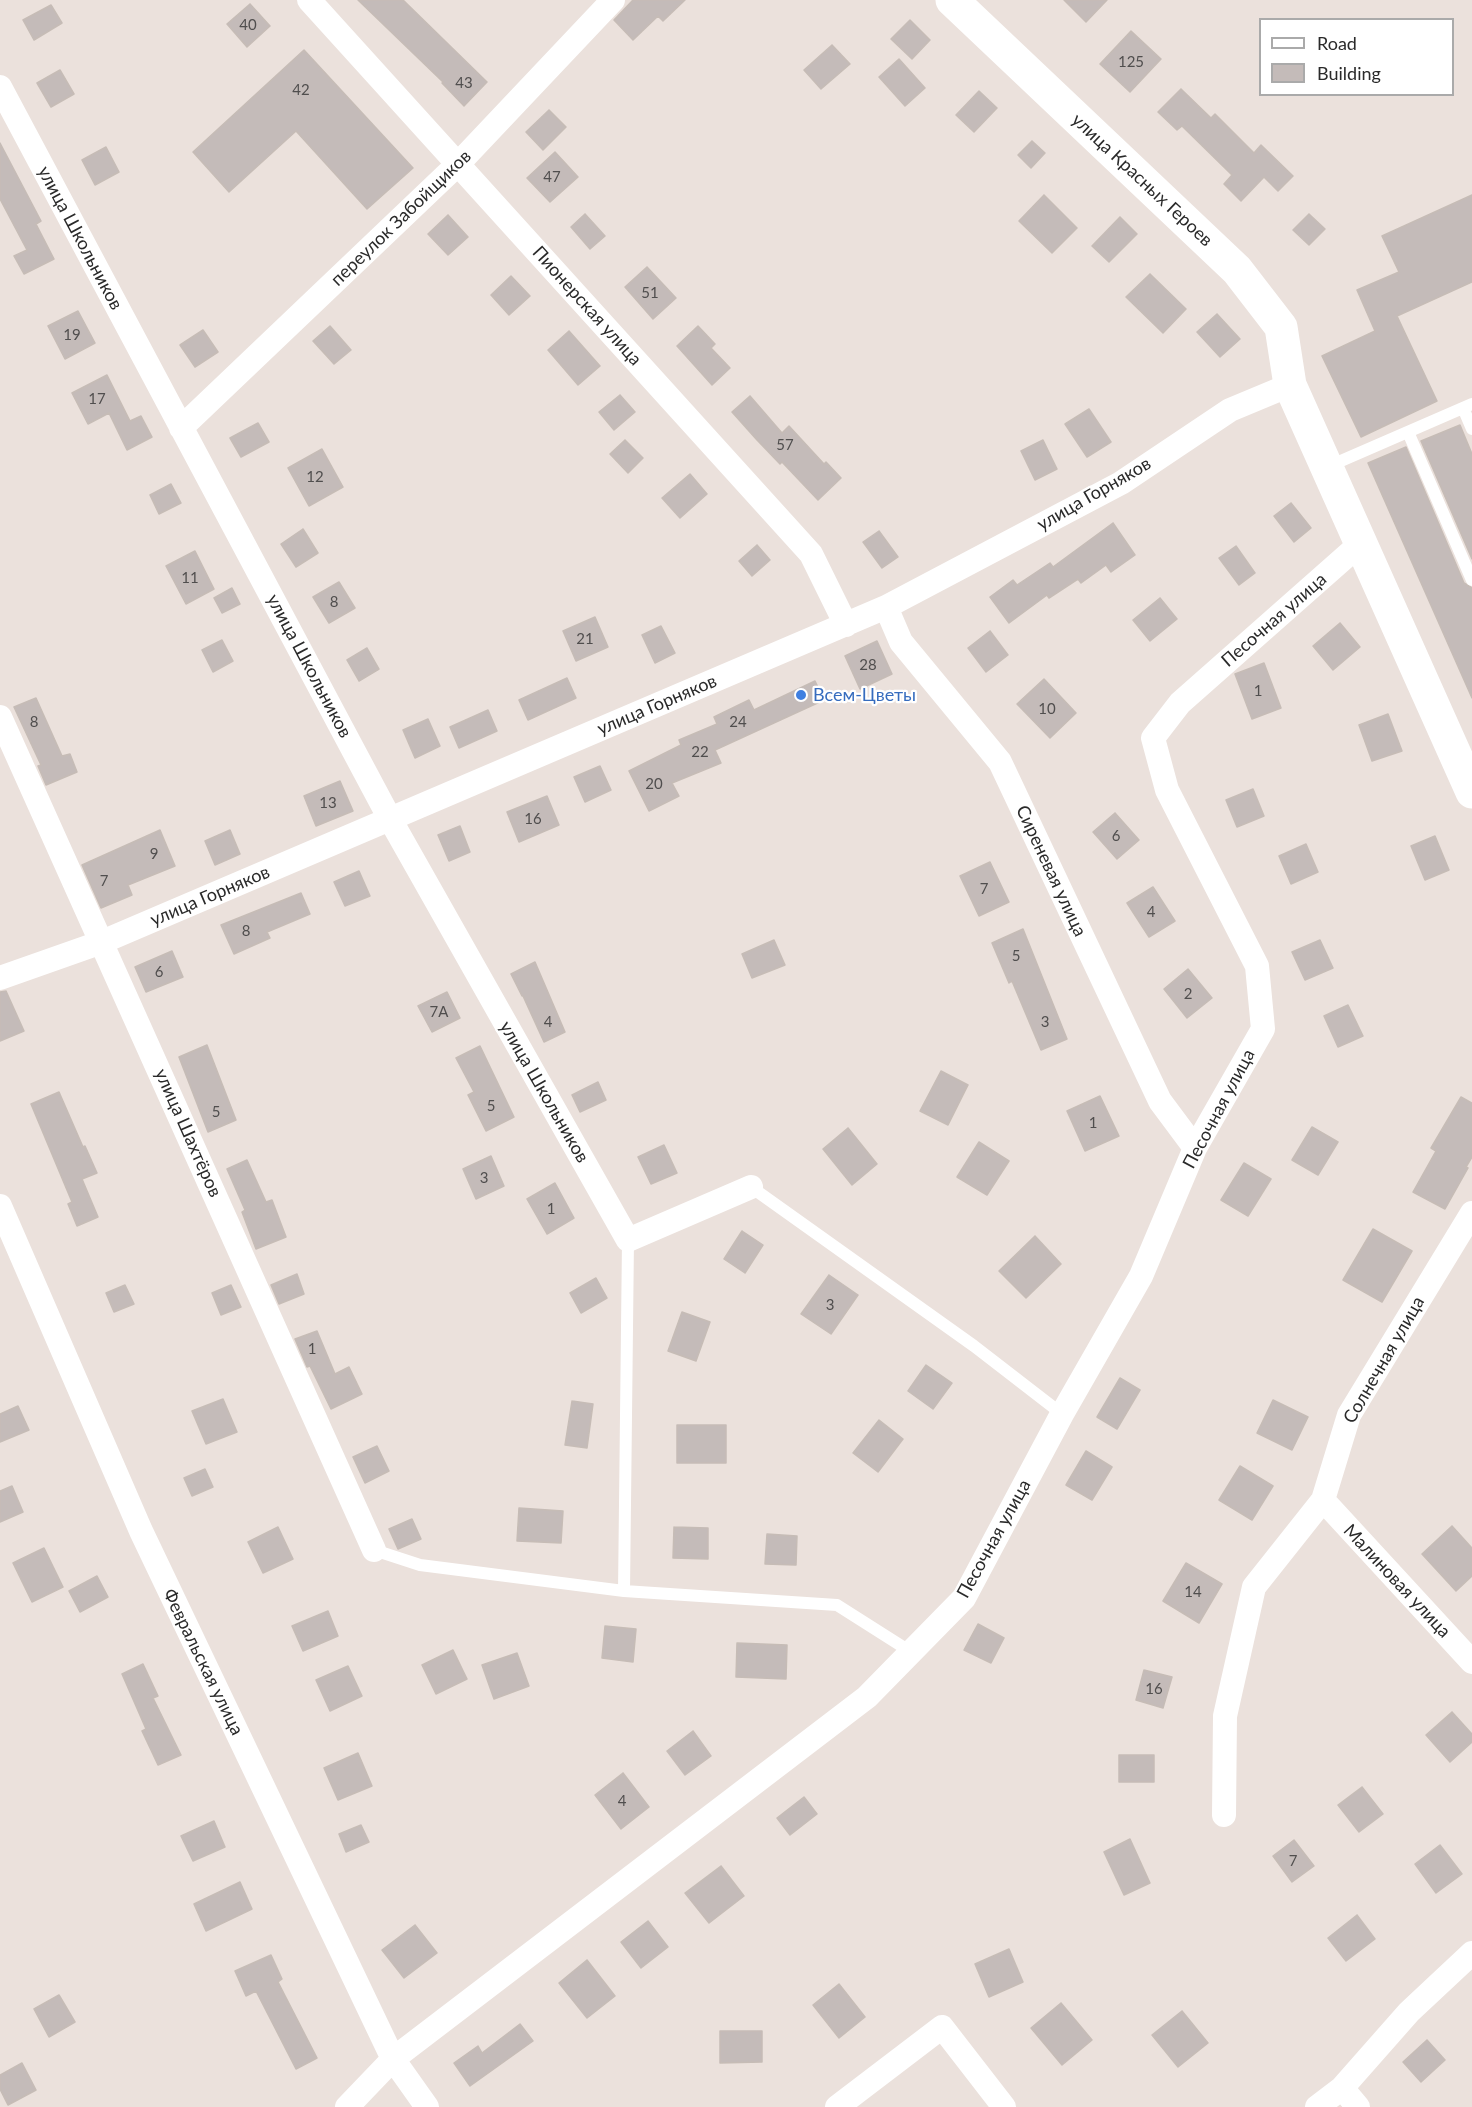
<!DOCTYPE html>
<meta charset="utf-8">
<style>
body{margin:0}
#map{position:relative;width:1472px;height:2107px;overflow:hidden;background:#ebe1dc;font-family:Lato,sans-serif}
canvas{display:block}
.legend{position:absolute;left:1259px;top:18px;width:195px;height:78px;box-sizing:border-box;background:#fff;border:2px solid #aaa;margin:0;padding:8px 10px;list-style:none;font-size:18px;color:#2a2a2a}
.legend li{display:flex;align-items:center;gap:12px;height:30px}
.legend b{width:30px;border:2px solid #aaa}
</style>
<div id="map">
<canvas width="1472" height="2107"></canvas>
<ul class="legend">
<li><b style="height:8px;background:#fff"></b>Road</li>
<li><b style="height:16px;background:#c4bbb9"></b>Building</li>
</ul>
</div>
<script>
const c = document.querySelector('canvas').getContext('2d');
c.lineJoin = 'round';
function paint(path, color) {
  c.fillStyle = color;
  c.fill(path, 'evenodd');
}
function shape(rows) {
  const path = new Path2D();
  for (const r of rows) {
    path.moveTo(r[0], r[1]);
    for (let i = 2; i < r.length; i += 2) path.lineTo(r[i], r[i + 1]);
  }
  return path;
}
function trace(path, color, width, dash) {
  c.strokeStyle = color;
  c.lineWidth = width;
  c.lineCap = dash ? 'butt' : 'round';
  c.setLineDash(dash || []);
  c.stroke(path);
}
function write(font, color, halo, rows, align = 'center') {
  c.font = font + ' Lato,sans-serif';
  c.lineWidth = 4.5;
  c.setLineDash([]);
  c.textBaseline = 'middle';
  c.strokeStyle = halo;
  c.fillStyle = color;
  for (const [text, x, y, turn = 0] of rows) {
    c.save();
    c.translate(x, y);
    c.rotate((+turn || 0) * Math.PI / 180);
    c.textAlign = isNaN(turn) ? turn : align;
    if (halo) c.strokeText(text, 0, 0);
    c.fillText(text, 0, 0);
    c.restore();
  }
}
const building = shape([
 [358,0,403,0,487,82,464,106,442,83,443,82,358,0],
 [633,0,685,0,663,21,658,16,633,40,614,20,633,0],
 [1064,0,1107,0,1086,22,1064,0],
 [250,4,270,26,247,47,227,24,250,4],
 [51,5,62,23,34,40,23,20,51,5],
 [910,20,930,40,912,59,891,39,910,20],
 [1131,31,1161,59,1130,92,1100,64,1131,31],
 [832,45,850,64,821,89,804,70,832,45],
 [304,50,413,168,367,209,296,131,229,192,193,152,304,50],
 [899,59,925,88,905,106,879,77,899,59],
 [60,70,74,94,51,107,37,83,60,70],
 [1181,89,1211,118,1215,114,1254,153,1261,145,1293,176,1278,191,1264,177,1241,201,1224,184,1232,175,1182,126,1177,130,1158,112,1181,89],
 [979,91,997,108,974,132,956,115,979,91],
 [549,110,566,127,543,150,526,132,549,110],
 [1032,141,1045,153,1031,168,1018,155,1032,141],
 [0,143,41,221,36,224,54,259,24,274,14,256,27,250,0,199,0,143],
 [106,147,119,172,95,185,82,160,106,147],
 [555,152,578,177,550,202,527,178,555,152],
 [1044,195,1077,228,1052,253,1019,221,1044,195],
 [1472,195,1472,282,1397,316,1437,401,1361,437,1322,356,1375,331,1357,290,1399,272,1382,236,1472,195],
 [585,214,605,236,590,249,571,227,585,214],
 [1309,214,1325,229,1309,245,1293,230,1309,214],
 [448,215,468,237,448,255,428,234,448,215],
 [1120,217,1137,234,1109,262,1092,246,1120,217],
 [647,267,676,298,653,319,625,287,647,267],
 [1150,274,1186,309,1163,333,1126,297,1150,274],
 [511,276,530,296,509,315,491,295,511,276],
 [78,311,95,343,65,359,48,326,78,311],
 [1217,314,1240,339,1220,357,1197,332,1217,314],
 [330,326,351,350,334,364,313,341,330,326],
 [698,326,715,344,711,348,730,368,712,385,677,346,698,326],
 [203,330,218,352,195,367,180,345,203,330],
 [569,331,600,366,578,385,548,350,569,331],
 [107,375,130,421,141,416,152,437,127,450,109,413,88,424,72,393,107,375],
 [620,395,635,412,614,430,599,412,620,395],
 [750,396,782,433,789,426,824,464,826,462,841,478,818,500,782,462,780,464,757,440,732,412,750,396],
 [1089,409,1111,442,1087,457,1065,424,1089,409],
 [258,423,269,442,241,457,230,438,258,423],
 [1460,425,1472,454,1472,559,1421,441,1460,425],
 [625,440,643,458,628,473,610,454,625,440],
 [1043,440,1057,469,1035,480,1021,451,1043,440],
 [1406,447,1464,583,1472,588,1472,698,1368,463,1406,447],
 [322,449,343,487,309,506,288,468,322,449],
 [690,474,707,494,680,518,662,498,690,474],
 [171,484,181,503,159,514,150,495,171,484],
 [1291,503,1311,528,1294,542,1274,516,1291,503],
 [1113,523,1135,555,1111,572,1106,565,1081,583,1078,579,1049,598,1047,595,1009,623,990,597,1013,580,1017,585,1050,563,1053,567,1113,523],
 [303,529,318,553,296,567,281,544,303,529],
 [879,531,898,557,882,568,863,542,879,531],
 [757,545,770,560,752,576,739,561,757,545],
 [1236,546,1255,573,1239,585,1219,558,1236,546],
 [195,551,214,589,186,604,166,566,195,551],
 [339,582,355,608,329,623,313,597,339,582],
 [232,588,240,604,222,613,214,598,232,588],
 [1160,598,1177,619,1150,641,1133,620,1160,598],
 [595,617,608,647,576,661,563,631,595,617],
 [1340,623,1360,647,1333,670,1313,646,1340,623],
 [661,626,675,653,655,663,642,635,661,626],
 [990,631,1008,655,986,672,968,648,990,631],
 [222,640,233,661,213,672,202,650,222,640],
 [877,641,892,674,860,689,845,656,877,641],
 [367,648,379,669,359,681,347,660,367,648],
 [1264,663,1281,708,1252,719,1235,674,1264,663],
 [567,678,576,698,528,720,519,700,567,678],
 [1044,679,1076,713,1050,738,1017,704,1044,679],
 [815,681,824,700,715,750,721,763,672,783,679,796,649,811,629,771,681,745,679,740,717,724,714,717,749,700,754,710,815,681],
 [36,698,62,756,70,754,77,772,46,785,38,766,41,765,14,707,36,698],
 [488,710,497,731,459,748,450,727,488,710],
 [1388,714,1402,751,1372,761,1359,725,1388,714],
 [428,719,440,746,415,758,403,730,428,719],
 [600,766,611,790,585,802,574,777,600,766],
 [340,781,353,811,316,826,304,796,340,781],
 [1253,789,1264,816,1237,827,1226,800,1253,789],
 [547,796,559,825,519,842,507,812,547,796],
 [1115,813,1139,840,1117,859,1093,832,1115,813],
 [460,826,470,852,449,861,438,835,460,826],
 [160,830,175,866,128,885,132,895,101,908,82,865,160,830],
 [230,830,240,854,215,865,205,841,230,830],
 [1435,836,1449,870,1425,880,1411,846,1435,836],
 [1306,844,1318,872,1291,884,1279,856,1306,844],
 [990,862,1009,902,979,916,960,876,990,862],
 [359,871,370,896,345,906,334,882,359,871],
 [1153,887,1175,921,1149,937,1127,903,1153,887],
 [301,893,310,914,267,932,270,938,234,954,221,925,301,893],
 [1023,929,1067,1039,1041,1050,1012,981,1009,983,992,943,1023,929],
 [774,940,785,965,752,978,742,954,774,940],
 [1320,940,1333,968,1305,980,1292,952,1320,940],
 [172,951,183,977,146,992,135,967,172,951],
 [535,962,565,1032,544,1042,523,996,522,996,511,974,535,962],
 [1188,969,1212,998,1187,1018,1164,989,1188,969],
 [6,991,24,1031,0,1041,0,992,6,991],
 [447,992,460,1018,432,1032,418,1006,447,992],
 [1348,1005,1363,1036,1338,1047,1324,1016,1348,1005],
 [207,1045,236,1120,208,1132,179,1057,207,1045],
 [480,1046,514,1117,486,1131,468,1095,474,1092,456,1058,480,1046],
 [941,1071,968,1085,948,1125,920,1111,941,1071],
 [598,1082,606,1100,580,1112,572,1095,598,1082],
 [59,1092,83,1147,85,1146,97,1173,82,1179,98,1217,77,1226,68,1204,72,1202,31,1104,59,1092],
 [1100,1096,1119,1136,1085,1151,1067,1111,1100,1096],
 [1461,1097,1472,1103,1472,1157,1466,1167,1468,1168,1445,1209,1413,1192,1436,1151,1431,1148,1461,1097],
 [1312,1127,1338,1142,1318,1175,1292,1160,1312,1127],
 [848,1128,877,1164,852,1185,823,1149,848,1128],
 [979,1142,1009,1161,987,1195,957,1177,979,1142],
 [664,1145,677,1173,651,1184,638,1157,664,1145],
 [491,1156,504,1186,476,1199,463,1169,491,1156],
 [247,1160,266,1202,272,1200,286,1237,256,1249,242,1212,245,1210,227,1169,247,1160],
 [1244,1163,1271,1179,1248,1216,1221,1200,1244,1163],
 [555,1183,574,1218,547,1234,527,1199,555,1183],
 [1373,1229,1412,1251,1382,1302,1343,1280,1373,1229],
 [742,1231,763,1245,745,1273,724,1259,742,1231],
 [1035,1236,1061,1264,1026,1298,999,1271,1035,1236],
 [297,1274,304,1294,279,1304,271,1285,297,1274],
 [829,1275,858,1295,831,1334,801,1314,829,1275],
 [596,1278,607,1298,581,1313,570,1293,596,1278],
 [125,1285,134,1304,114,1312,106,1293,125,1285],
 [231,1285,241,1307,221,1315,212,1293,231,1285],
 [682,1312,710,1322,696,1361,668,1351,682,1312],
 [317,1331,335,1374,349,1367,362,1394,331,1409,310,1366,307,1367,295,1339,317,1331],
 [926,1365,952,1383,933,1409,908,1391,926,1365],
 [1120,1378,1140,1390,1117,1429,1097,1417,1120,1378],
 [223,1399,237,1432,206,1444,192,1411,223,1399],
 [1273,1400,1308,1417,1292,1450,1257,1433,1273,1400],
 [572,1401,593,1404,587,1448,565,1445,572,1401],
 [18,1406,29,1430,0,1442,0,1414,18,1406],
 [879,1420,903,1439,878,1472,853,1453,879,1420],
 [677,1425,726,1425,726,1463,677,1463,677,1425],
 [377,1446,389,1471,365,1483,353,1457,377,1446],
 [1086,1451,1112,1467,1092,1500,1066,1485,1086,1451],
 [1240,1466,1273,1486,1252,1520,1219,1500,1240,1466],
 [205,1469,213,1487,192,1496,184,1478,205,1469],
 [12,1486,23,1512,0,1522,0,1491,12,1486],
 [519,1508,563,1511,561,1543,517,1541,519,1508],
 [412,1519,421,1539,398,1549,389,1529,412,1519],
 [1452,1526,1472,1548,1472,1576,1456,1591,1422,1554,1452,1526],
 [278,1527,293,1559,263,1573,248,1542,278,1527],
 [674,1527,708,1528,708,1559,673,1558,674,1527],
 [767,1534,797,1536,796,1565,765,1564,767,1534],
 [44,1548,63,1587,32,1602,13,1563,44,1548],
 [1186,1563,1222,1584,1199,1623,1163,1601,1186,1563],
 [97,1576,108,1597,80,1612,69,1591,97,1576],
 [328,1611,338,1636,303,1651,292,1626,328,1611],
 [978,1624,1004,1638,991,1663,964,1650,978,1624],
 [605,1626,636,1629,633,1662,602,1658,605,1626],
 [737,1643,787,1645,786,1679,736,1677,737,1643],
 [453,1650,467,1679,436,1694,422,1665,453,1650],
 [517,1653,529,1686,494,1699,482,1665,517,1653],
 [143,1664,158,1696,153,1698,181,1755,158,1765,142,1731,146,1729,122,1674,143,1664],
 [348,1666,362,1696,330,1711,316,1680,348,1666],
 [1144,1670,1172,1677,1163,1708,1136,1700,1144,1670],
 [1452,1712,1472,1734,1472,1742,1450,1762,1426,1735,1452,1712],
 [693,1731,711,1756,685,1775,667,1751,693,1731],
 [358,1753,372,1786,338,1800,324,1768,358,1753],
 [1119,1755,1154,1755,1154,1782,1119,1782,1119,1755],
 [623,1773,649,1807,621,1829,595,1795,623,1773],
 [1362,1787,1383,1814,1359,1832,1338,1805,1362,1787],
 [804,1797,817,1814,790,1835,777,1818,804,1797],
 [214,1821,225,1847,193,1861,181,1836,214,1821],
 [361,1825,369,1842,346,1852,339,1834,361,1825],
 [1130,1839,1150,1883,1124,1895,1104,1852,1130,1839],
 [1294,1840,1314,1866,1292,1882,1273,1856,1294,1840],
 [1440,1845,1462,1874,1436,1893,1415,1864,1440,1845],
 [721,1866,744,1896,709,1923,685,1893,721,1866],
 [240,1882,252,1909,206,1931,194,1904,240,1882],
 [1357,1915,1375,1939,1346,1961,1328,1938,1357,1915],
 [648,1921,668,1947,641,1968,621,1942,648,1921],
 [415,1925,437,1953,404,1978,382,1950,415,1925],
 [1009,1949,1023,1982,989,1997,975,1964,1009,1949],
 [271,1955,282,1979,278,1982,317,2058,296,2069,256,1991,246,1996,235,1971,271,1955],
 [587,1960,615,1996,587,2018,559,1983,587,1960],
 [839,1984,865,2017,839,2038,813,2005,839,1984],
 [59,1995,75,2022,49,2037,34,2009,59,1995],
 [1061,2003,1092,2040,1062,2065,1031,2028,1061,2003],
 [1182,2011,1208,2043,1178,2067,1152,2035,1182,2011],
 [520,2024,533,2041,470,2086,454,2063,478,2046,482,2053,520,2024],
 [720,2031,762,2031,762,2062,720,2063,720,2031],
 [1427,2040,1445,2060,1421,2082,1403,2062,1427,2040],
 [22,2063,36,2090,8,2105,0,2089,0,2075,22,2063]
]);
const service = shape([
 [1463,408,1472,429],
 [1408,432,1472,580],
 [1327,467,1472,404],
 [751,1187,974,1346,1062,1414],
 [374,1550,420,1565,624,1591,837,1605,911,1652],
 [624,1591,628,1240]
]);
const minor = shape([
 [309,0,811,554,846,625],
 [0,87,390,819,628,1240,751,1187],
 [181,428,458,164,613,0],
 [886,607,901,642,1000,762,1160,1101,1195,1148],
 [0,717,374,1550],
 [0,978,102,942,886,607,1121,483,1230,410,1290,385],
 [0,1206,141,1531,393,2059,427,2107],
 [1323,1500,1472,1662],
 [1224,1815,1225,1716,1254,1587,1323,1500,1349,1415,1472,1213],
 [1342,2088,1358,2107],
 [347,2107,393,2059,867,1697,964,1598,1062,1414,1141,1276,1195,1148,1263,1029,1257,966,1167,790,1153,738,1180,703,1360,544],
 [837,2107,942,2027,1004,2107],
 [1317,2107,1342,2088,1409,2012,1472,1953]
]);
const secondary = shape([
 [952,0,1237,270,1281,327,1290,385,1472,792]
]);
const markers = [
 [801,695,6,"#3f7fe0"]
];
const numberNames = [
 ["40",248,25],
 ["125",1131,62],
 ["43",464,83],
 ["42",301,90],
 ["47",552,177],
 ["51",650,293],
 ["19",72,335],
 ["17",97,399],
 ["57",785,445],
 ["12",315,477],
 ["11",190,578],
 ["8",334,602],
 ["21",585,639],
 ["28",868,665],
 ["1",1258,691],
 ["10",1047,709],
 ["8",34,722],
 ["24",738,722],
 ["22",700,752],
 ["20",654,784],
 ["13",328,803],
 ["16",533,819],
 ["6",1116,836],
 ["9",154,854],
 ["7",104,881],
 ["7",984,889],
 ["4",1151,912],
 ["8",246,931],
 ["5",1016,956],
 ["6",159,972],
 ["2",1188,994],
 ["7А",439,1012],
 ["4",548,1022],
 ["3",1045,1022],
 ["5",491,1106],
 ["5",216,1112],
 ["1",1093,1123],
 ["3",484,1178],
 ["1",551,1209],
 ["3",830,1305],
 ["1",312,1349],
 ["14",1193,1592],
 ["16",1154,1689],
 ["4",622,1801],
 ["7",1293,1861]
];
const streetNames = [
 ["улица Красных Героев",1142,180,43],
 ["переулок Забойщиков",401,218,-44],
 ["улица Школьников",80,238,62],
 ["Пионерская улица",587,306,48],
 ["улица Горняков",1094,494,-30],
 ["Песочная улица",1274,620,-41],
 ["улица Школьников",309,666,62],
 ["улица Горняков",657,705,-23],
 ["Сиреневая улица",1051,871,65],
 ["улица Горняков",210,896,-23],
 ["улица Школьников",544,1092,60],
 ["Песочная улица",1219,1109,-62],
 ["улица Шахтёров",188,1133,66],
 ["Солнечная улица",1384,1360,-60],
 ["Песочная улица",994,1539,-61],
 ["Малиновая улица",1397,1581,47],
 ["Февральская улица",203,1662,64]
];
const shopNames = [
 ["Всем-Цветы",813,695]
];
paint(building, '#c4bbb9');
trace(building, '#c6bcb6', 1.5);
trace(service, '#fff', 12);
trace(minor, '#fff', 24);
trace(secondary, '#fff', 33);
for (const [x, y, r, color] of markers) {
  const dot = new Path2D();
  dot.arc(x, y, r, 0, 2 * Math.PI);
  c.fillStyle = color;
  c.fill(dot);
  trace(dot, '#fff', 2);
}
write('15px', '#504e4e', null, numberNames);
write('18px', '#2a2a2a', '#fff', streetNames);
write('18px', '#366cbe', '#fff', shopNames, 'left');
</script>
